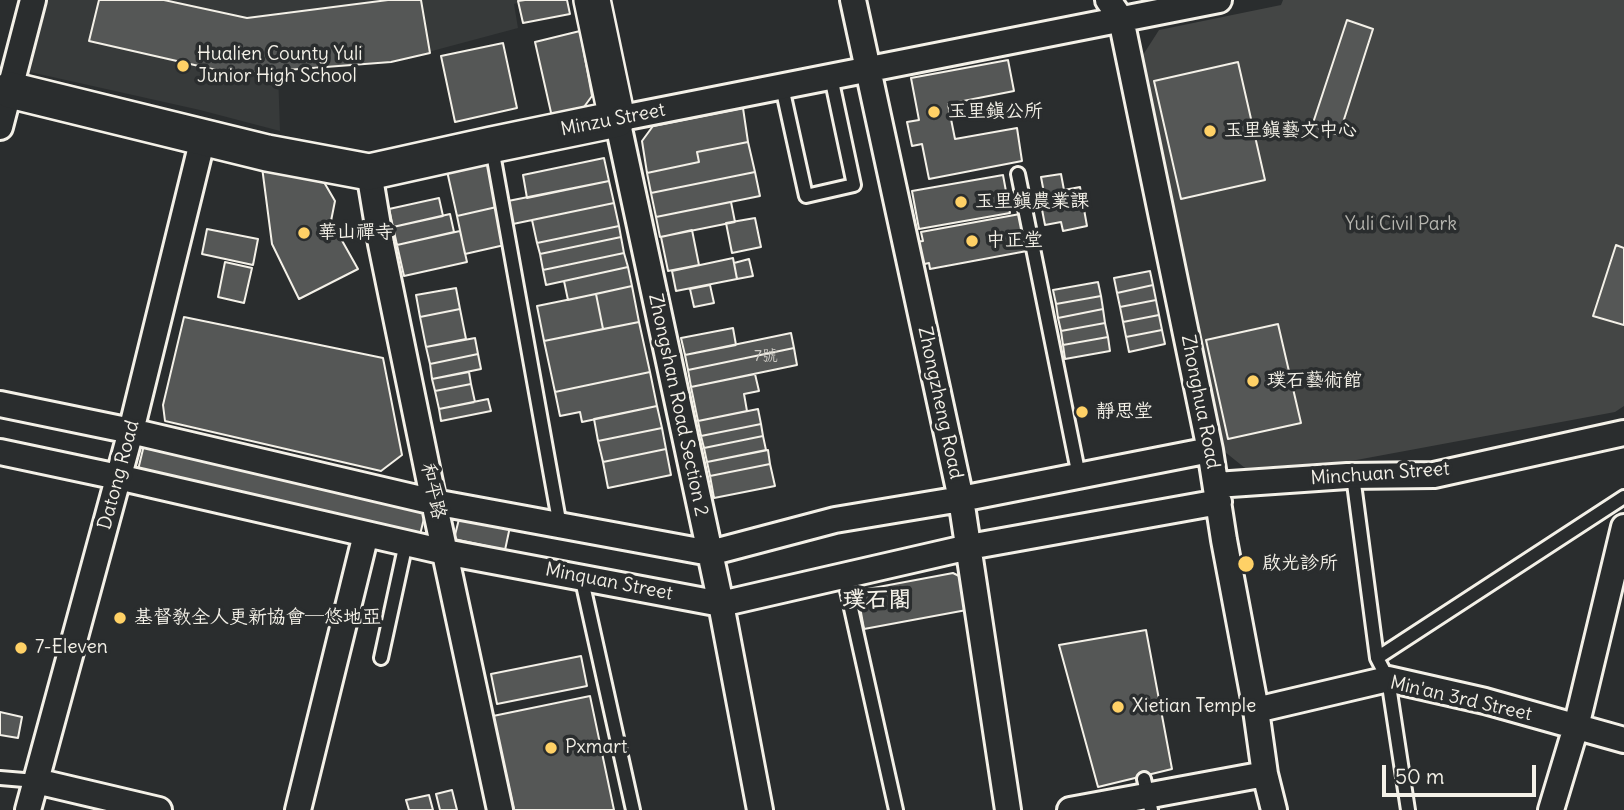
<!DOCTYPE html>
<meta charset="utf-8">
<style>
body{margin:0}
#map{position:relative;width:1624px;height:810px;overflow:hidden;background:#2a2d2e;font-family:Delius,sans-serif}
canvas{display:block}
.scale{position:absolute;left:1382px;top:765px;width:154px;height:32px;box-sizing:border-box;border:4px solid #f4f1e8;border-top:0;padding-left:9px;font-size:21px;line-height:24px;white-space:nowrap;color:#f4f1e8;-webkit-text-stroke:5px #2a2d2e;paint-order:stroke}
</style>
<div id="map">
<canvas width="1624" height="810"></canvas>
<div class="scale">50 m</div>
</div>
<script>
const c = document.querySelector('canvas').getContext('2d');
c.lineJoin = 'round';
function paint(path, color) {
  c.fillStyle = color;
  c.fill(path, 'evenodd');
}
function shape(rows) {
  const path = new Path2D();
  for (const r of rows) {
    path.moveTo(r[0], r[1]);
    for (let i = 2; i < r.length; i += 2) path.lineTo(r[i], r[i + 1]);
  }
  return path;
}
function trace(path, color, width, dash) {
  c.strokeStyle = color;
  c.lineWidth = width;
  c.lineCap = dash ? 'butt' : 'round';
  c.setLineDash(dash || []);
  c.stroke(path);
}
function write(font, color, halo, rows, align = 'center') {
  c.font = font + ' Delius,"LXGW WenKai TC",sans-serif';
  c.lineWidth = 7;
  c.setLineDash([]);
  c.textBaseline = 'middle';
  c.strokeStyle = halo;
  c.fillStyle = color;
  for (const [text, x, y, turn = 0] of rows) {
    c.save();
    c.translate(x, y);
    c.rotate((+turn || 0) * Math.PI / 180);
    c.textAlign = isNaN(turn) ? turn : align;
    if (halo) c.strokeText(text, 0, 0);
    c.fillText(text, 0, 0);
    c.restore();
  }
}
const built = shape([
 [48,0,526,0,514,4,518,28,391,62,278,71,280,131,200,110,30,72]
]);
const green = shape([
 [1283,0,1624,0,1624,406,1615,412,1351,461,1245,468,1220,448,1197,350,1143,55,1159,30,1281,5]
]);
const building = shape([
 [99,0,164,0,247,18,388,0,421,0,430,53,391,62,234,74,89,41,99,0],
 [525,0,567,0,570,14,523,23,518,1,525,0],
 [1347,20,1373,29,1339,135,1312,126,1347,20],
 [580,31,592,96,581,111,552,117,535,42,580,31],
 [503,43,517,108,455,122,441,56,503,43],
 [1008,60,1014,91,948,104,955,139,1017,128,1022,161,929,179,922,144,912,146,907,122,919,120,911,78,1008,60],
 [1238,62,1265,180,1181,199,1154,81,1238,62],
 [743,108,748,142,697,152,699,162,647,173,642,141,653,126,743,108],
 [748,142,755,172,651,193,647,173,699,162,697,152,748,142],
 [489,153,501,206,457,216,445,162,489,153],
 [604,158,609,181,527,198,523,175,604,158],
 [262,167,321,177,335,201,331,221,358,269,299,299,272,244,262,167],
 [755,172,760,196,656,217,651,193,755,172],
 [1061,174,1064,190,1080,187,1087,226,1063,231,1061,222,1045,225,1039,194,1044,193,1041,177,1061,174],
 [1003,175,1010,213,919,229,912,191,1003,175],
 [609,181,614,203,513,224,508,201,609,181],
 [439,198,443,216,393,227,389,209,439,198],
 [731,202,735,222,660,237,656,217,731,202],
 [614,203,619,226,537,243,532,220,614,203],
 [501,206,509,244,465,254,457,216,501,206],
 [450,214,454,232,397,245,393,227,450,214],
 [1020,214,1027,251,930,269,929,263,920,265,915,242,923,241,921,232,1020,214],
 [755,218,761,247,732,253,726,223,755,218],
 [619,226,621,237,540,254,537,243,619,226],
 [207,229,258,239,253,265,202,254,207,229],
 [692,230,699,265,668,271,661,237,692,230],
 [460,231,467,262,404,276,397,245,460,231],
 [621,237,624,253,543,270,540,254,621,237],
 [1616,245,1624,248,1624,325,1593,316,1616,245],
 [624,253,628,267,546,285,543,270,624,253],
 [733,258,737,279,676,291,672,271,733,258],
 [749,259,753,276,737,279,734,263,749,259],
 [225,262,252,268,244,303,218,297,225,262],
 [628,267,632,286,568,300,564,281,628,267],
 [1150,271,1153,285,1117,293,1114,278,1150,271],
 [1098,282,1101,296,1056,304,1053,290,1098,282],
 [710,285,714,303,694,307,690,289,710,285],
 [1153,285,1156,300,1120,307,1117,293,1153,285],
 [632,286,639,322,603,329,596,294,632,286],
 [456,288,460,309,420,317,416,295,456,288],
 [596,294,603,329,544,341,537,306,596,294],
 [1101,296,1103,309,1058,318,1056,304,1101,296],
 [1156,300,1159,315,1123,322,1120,307,1156,300],
 [460,309,466,339,426,347,420,317,460,309],
 [1103,309,1105,323,1061,331,1058,318,1103,309],
 [1159,315,1162,330,1126,337,1123,322,1159,315],
 [184,317,383,358,402,455,381,471,165,421,163,405,184,317],
 [639,322,650,372,555,392,544,341,639,322],
 [1105,323,1108,337,1063,345,1061,331,1105,323],
 [1278,324,1301,423,1228,439,1206,340,1278,324],
 [733,328,736,345,685,355,681,338,733,328],
 [1162,330,1165,344,1129,352,1126,337,1162,330],
 [791,333,794,348,688,370,685,355,791,333],
 [1108,337,1110,351,1065,359,1063,345,1108,337],
 [475,338,478,354,430,364,426,347,475,338],
 [794,348,797,365,691,387,688,370,794,348],
 [478,354,481,369,432,379,430,364,478,354],
 [469,372,471,384,435,391,432,379,469,372],
 [650,372,657,406,582,422,580,412,560,416,555,392,650,372],
 [755,374,759,391,744,394,747,411,698,421,691,387,755,374],
 [471,384,475,402,439,409,435,391,471,384],
 [488,399,491,411,441,421,439,409,488,399],
 [657,406,662,428,598,441,594,419,657,406],
 [758,409,761,424,701,436,698,421,758,409],
 [761,424,763,436,704,448,701,436,761,424],
 [662,428,666,449,603,462,598,441,662,428],
 [763,436,766,450,707,462,704,448,763,436],
 [144,445,426,510,419,539,137,474,144,445],
 [666,449,671,475,608,488,603,462,666,449],
 [768,450,770,464,710,476,707,462,768,450],
 [770,464,775,486,714,498,710,476,770,464],
 [461,511,511,522,505,550,454,539,461,511],
 [953,573,963,578,972,609,864,629,857,591,953,573],
 [1146,630,1172,769,1098,787,1059,645,1146,630],
 [581,656,587,686,497,704,491,674,581,656],
 [590,696,614,810,514,810,493,716,590,696],
 [0,712,22,717,18,738,0,735,0,712],
 [452,790,457,810,440,810,436,794,452,790],
 [429,795,433,810,409,810,406,800,429,795]
]);
const lane = shape([
 [782,87,806,196,854,185,831,77],
 [492,148,560,526],
 [1018,174,1079,476],
 [1353,476,1377,658,1388,679,1408,810],
 [581,576,633,810],
 [844,577,896,810],
 [381,658,406,543],
 [1377,658,1624,497],
 [0,778,36,781],
 [1144,779,1151,810]
]);
const street = shape([
 [853,0,961,499,1008,810],
 [1108,0,1121,19,1210,450,1224,540,1256,710,1265,774,1274,810],
 [0,127,33,0],
 [369,172,381,244,434,502,500,810],
 [0,404,131,431,434,502,710,553,835,520,961,499,1210,450],
 [0,452,118,477,445,552,721,604,969,547,1219,502],
 [1216,485,1347,476,1434,475,1624,433],
 [1256,710,1388,679,1485,701,1624,740],
 [36,781,159,810],
 [28,810,131,431,203,138],
 [298,810,366,534],
 [760,810,721,604,617,119,1219,0],
 [1070,810,1265,774],
 [1551,810,1576,727,1624,527]
]);
const secondary = shape([
 [10,90,267,153,369,172,491,145,617,119,592,0]
]);
const markers = [
 [183,66,7,"#ffd166"],
 [934,112,7,"#ffd166"],
 [1210,131,7,"#ffd166"],
 [961,202,7,"#ffd166"],
 [304,233,7,"#ffd166"],
 [972,241,7,"#ffd166"],
 [1253,381,7,"#ffd166"],
 [1082,412,7,"#ffd166"],
 [1246,564,9,"#ffd166"],
 [120,618,7,"#ffd166"],
 [21,648,7,"#ffd166"],
 [1118,707,7,"#ffd166"],
 [551,748,7,"#ffd166"]
];
const numberNames = [
 ["7號",766,356]
];
const poiNames = [
 ["Hualien County Yuli",197,55],
 ["Junior High School",197,77],
 ["玉里鎮公所",948,112],
 ["玉里鎮藝文中心",1224,131],
 ["玉里鎮農業課",975,202],
 ["華山禪寺",318,233],
 ["中正堂",986,241],
 ["璞石藝術館",1267,381],
 ["靜思堂",1096,412],
 ["啟光診所",1262,564],
 ["基督教全人更新協會─悠地亞",134,618],
 ["7-Eleven",35,648],
 ["Xietian Temple",1132,707],
 ["Pxmart",565,748]
];
const streetNames = [
 ["Minzu Street",613,120,-11],
 ["Zhonghua Road",1200,402,79],
 ["Zhongzheng Road",940,403,78],
 ["Zhongshan Road Section 2",678,405,78],
 ["Minchuan Street",1380,474,-4],
 ["Datong Road",119,475,-75],
 ["和平路",433,491,78],
 ["Minquan Street",609,582,11],
 ["Min'an 3rd Street",1461,699,13]
];
const parkNames = [
 ["Yuli Civil Park",1401,225]
];
const quarterNames = [
 ["璞石閣",877,600]
];
paint(built, '#373a3a');
paint(green, '#444645');
paint(building, '#555756');
trace(building, '#f4f1e8', 2);
trace(lane, '#f4f1e8', 18);
trace(street, '#f4f1e8', 30);
trace(secondary, '#f4f1e8', 40);
trace(lane, '#2a2d2e', 12);
trace(street, '#2a2d2e', 24);
trace(secondary, '#2a2d2e', 35);
for (const [x, y, r, color] of markers) {
  const dot = new Path2D();
  dot.arc(x, y, r, 0, 2 * Math.PI);
  c.fillStyle = color;
  c.fill(dot);
  trace(dot, '#2a2d2e', 2.5);
}
write('16px', '#cccac4', null, numberNames);
write('19px', '#f4f1e8', '#2a2d2e', poiNames, 'left');
write('19px', '#f4f1e8', '#2a2d2e', streetNames);
write('19px', '#b6b5af', '#2a2d2e', parkNames);
write('bold 23px', '#f4f1e8', '#2a2d2e', quarterNames);
</script>
